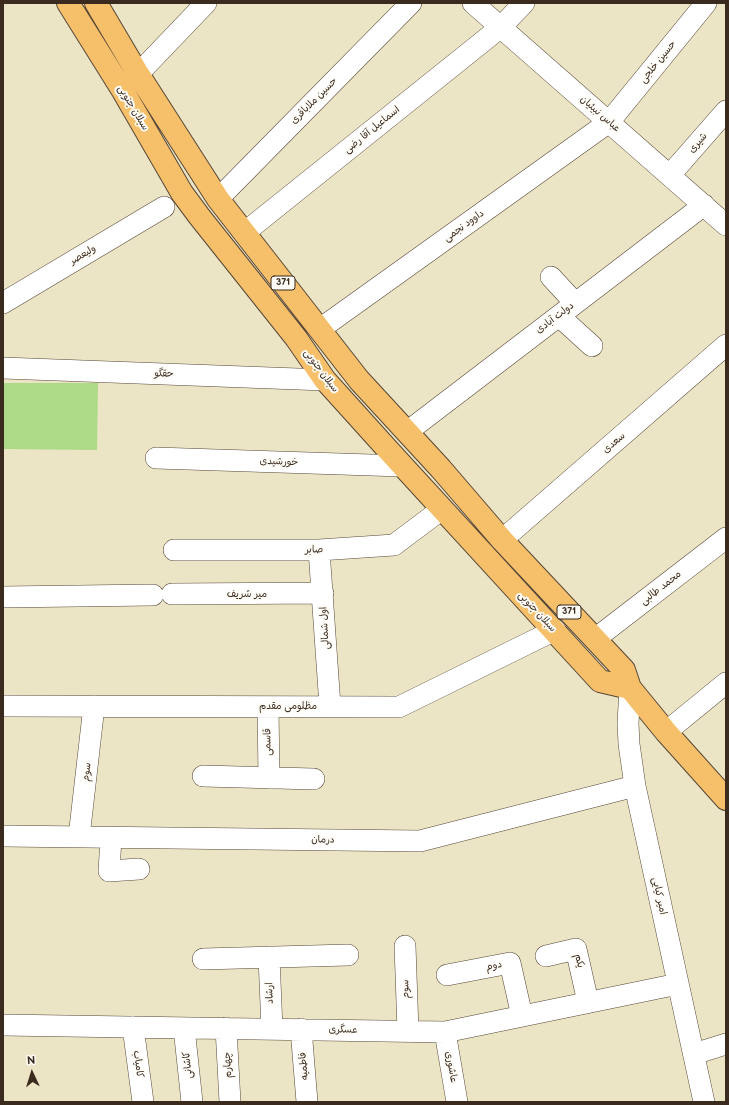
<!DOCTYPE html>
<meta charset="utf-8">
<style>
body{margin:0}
#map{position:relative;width:729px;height:1105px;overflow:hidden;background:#ece5c5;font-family:"Balsamiq Sans",sans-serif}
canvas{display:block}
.frame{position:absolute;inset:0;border:4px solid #3b2a1e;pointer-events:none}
.north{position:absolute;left:12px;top:1053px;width:40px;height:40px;-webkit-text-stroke:3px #fdfcf7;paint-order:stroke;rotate:356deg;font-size:11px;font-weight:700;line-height:16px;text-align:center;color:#3b2a1e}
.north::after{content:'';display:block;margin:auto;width:14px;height:18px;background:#3b2a1e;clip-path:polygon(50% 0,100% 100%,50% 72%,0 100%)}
</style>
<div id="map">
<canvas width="729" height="1105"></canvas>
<div class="frame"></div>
<div class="north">N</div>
</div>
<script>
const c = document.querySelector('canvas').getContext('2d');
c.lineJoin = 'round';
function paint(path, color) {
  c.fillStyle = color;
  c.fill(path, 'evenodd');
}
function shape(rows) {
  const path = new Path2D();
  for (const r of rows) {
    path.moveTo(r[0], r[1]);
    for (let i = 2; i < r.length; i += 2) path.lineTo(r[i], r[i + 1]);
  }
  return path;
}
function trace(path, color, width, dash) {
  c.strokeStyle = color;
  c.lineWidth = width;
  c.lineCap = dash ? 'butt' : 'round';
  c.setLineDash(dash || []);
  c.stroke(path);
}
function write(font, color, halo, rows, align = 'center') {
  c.font = font + ' "Balsamiq Sans","Playpen Sans Arabic",sans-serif';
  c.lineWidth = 4;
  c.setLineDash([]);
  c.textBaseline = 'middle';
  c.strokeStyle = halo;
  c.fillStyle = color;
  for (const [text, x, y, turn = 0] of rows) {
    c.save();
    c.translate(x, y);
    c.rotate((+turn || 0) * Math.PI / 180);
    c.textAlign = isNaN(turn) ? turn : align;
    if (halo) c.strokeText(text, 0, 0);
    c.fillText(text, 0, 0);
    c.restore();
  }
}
const green = shape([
 [3,383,98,383,97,450,3,449]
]);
const minor = shape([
 [473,3,726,225],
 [138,74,206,3],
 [670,175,726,111],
 [218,199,411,3],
 [244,233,501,27,524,3],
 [551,277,575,303],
 [3,303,164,207],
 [559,316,592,346],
 [320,329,609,122,706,3],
 [3,368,325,380],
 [407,432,704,205],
 [156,458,402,466],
 [502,540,726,345],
 [174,550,319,550,394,545,442,509],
 [319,550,330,706],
 [172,594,323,593],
 [3,597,153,595],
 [595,639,726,538],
 [630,688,628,723,629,744,635,786,704,1102],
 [3,706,399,707,555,630],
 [268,707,269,778],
 [666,732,726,683],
 [203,776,314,779],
 [3,836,420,841,635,786],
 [79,837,94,706],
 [111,838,109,871,139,869],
 [405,946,408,1031],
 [546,956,576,949,588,1002],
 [269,957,272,1029],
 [203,959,348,955],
 [447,975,510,963,522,1016],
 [3,1025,445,1032,678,984],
 [133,1027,143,1102],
 [184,1028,192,1102],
 [226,1028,230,1102],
 [301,1029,307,1102],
 [445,1032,457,1102],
 [694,1054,726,1044]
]);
const major = shape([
 [68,3,123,91,182,193,199,216,296,338,325,380,390,452,600,681,630,688],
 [96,3,138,74,218,199,359,380,441,469,502,540,624,670,630,688,666,732,726,799]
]);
const shields = [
 [283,283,24],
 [569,612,24]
];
const shieldNames = [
 ["371",283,283],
 ["371",569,612]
];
const streetNames = [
 ["حسین خلجی",658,62,-51],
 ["حسین ملاباقری",314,101,-45],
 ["سبلان جنوبی",133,108,59],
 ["عباس نبیئیان",600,114,41],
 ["اسماعیل آقا رضی",372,130,-39],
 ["شیری",698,143,-49],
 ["داوود نجمی",464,226,-36],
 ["ولیعصر",83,255,-31],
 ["دولت آبادی",555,318,-37],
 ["سبلان جنوبی",321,371,53],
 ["حقگو",164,374,2],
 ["سعدی",614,443,-41],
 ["خورشیدی",279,462,2],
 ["صابر",314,550,-1],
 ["محمد طالبی",661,588,-38],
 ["میر شریف",247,594],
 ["سبلان جنوبی",537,612,47],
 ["اول شمالی",325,628,-94],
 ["مظلومی مقدم",288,706],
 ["قاسمی",268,742,-91],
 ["سوم",87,772,-84],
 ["درمان",323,840,1],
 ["امیر کیایی",659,896,78],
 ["یکم",579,961,77],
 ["دوم",494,966,-12],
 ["سوم",406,989,-92],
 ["ارشاد",270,993,-92],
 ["عسگری",343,1030,1],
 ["کامیاب",138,1064,83],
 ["کاشانی",188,1065,-96],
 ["چهارم",228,1065,-93],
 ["فاطمیه",304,1066,-95],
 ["عاشوری",451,1067,80]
];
paint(green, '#adda87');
trace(minor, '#564637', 22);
trace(major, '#564637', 24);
trace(minor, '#fff', 21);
trace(major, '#f6c06b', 22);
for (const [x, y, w] of shields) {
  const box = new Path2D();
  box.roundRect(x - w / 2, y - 7, w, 14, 3);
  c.fillStyle = '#fdfcf7';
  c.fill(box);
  trace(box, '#3b2a1e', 1);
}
write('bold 9px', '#3b2a1e', null, shieldNames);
write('10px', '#3b2a1e', '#fdfcf7', streetNames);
</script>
